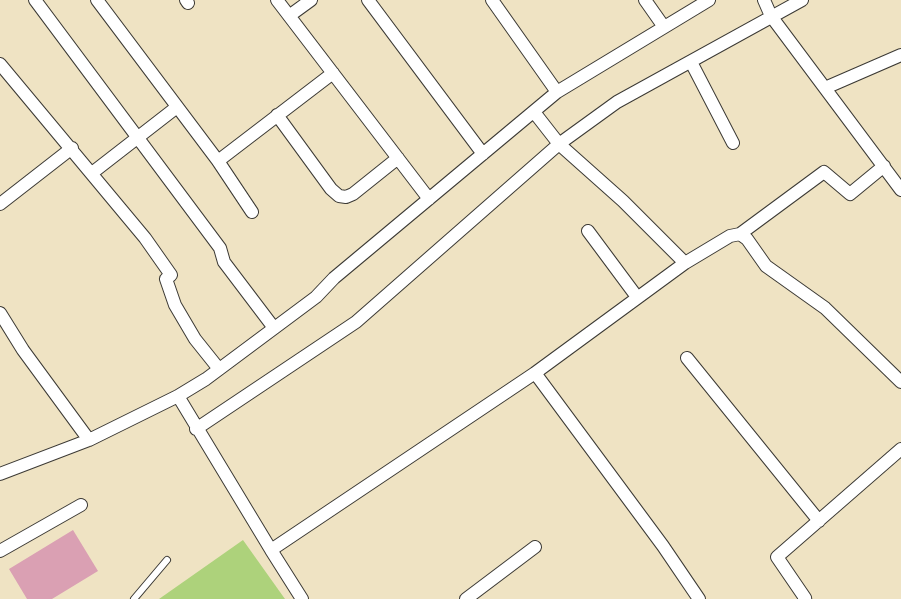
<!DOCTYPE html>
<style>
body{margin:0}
canvas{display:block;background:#efe3c3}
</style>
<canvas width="901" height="599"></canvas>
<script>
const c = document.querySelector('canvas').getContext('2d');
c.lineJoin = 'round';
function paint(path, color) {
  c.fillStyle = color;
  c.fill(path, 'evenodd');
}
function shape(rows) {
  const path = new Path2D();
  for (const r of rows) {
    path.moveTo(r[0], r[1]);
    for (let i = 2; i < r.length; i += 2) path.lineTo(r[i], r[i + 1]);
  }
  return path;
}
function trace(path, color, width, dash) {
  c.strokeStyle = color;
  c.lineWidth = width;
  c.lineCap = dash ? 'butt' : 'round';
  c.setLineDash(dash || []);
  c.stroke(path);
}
const green = shape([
 [243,540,285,599,159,599]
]);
const building = shape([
 [73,530,98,571,52,599,27,599,9,569]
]);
const lane = shape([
 [134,599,167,560]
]);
const street = shape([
 [35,0,220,248,224,262,274,328],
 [97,0,218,161,252,212],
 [186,0,188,3],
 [277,0,429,199],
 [368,0,483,154],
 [492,0,557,92],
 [645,0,664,27],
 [764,0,771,16,901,190],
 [289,16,311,0],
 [691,62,733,143],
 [0,64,145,238,171,275,166,279,175,305,195,339,219,369],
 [825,88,901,55],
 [534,112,559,144,623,201,685,263],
 [277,115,331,189,339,196,346,197,353,194,398,158],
 [218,161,333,73],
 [92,173,177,107],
 [0,204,72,148],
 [588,231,637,297],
 [740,234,824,172,850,194,884,166],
 [0,313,23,350,89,440],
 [687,358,819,521],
 [178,396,271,550,535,373],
 [196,429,356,322,559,144,617,102,802,0],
 [0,474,89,440,178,396,206,379,316,297,334,278,557,92,709,0],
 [271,550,302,599],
 [0,551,81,505],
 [466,599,535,547],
 [699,599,663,546,535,373,685,263,730,236,740,234,747,239,766,266,825,308,901,382],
 [804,599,805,598,777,557,901,449]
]);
paint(green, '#add27b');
paint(building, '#daa0b3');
trace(lane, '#3c3a35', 8);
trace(street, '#3c3a35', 14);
trace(lane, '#fff', 6);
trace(street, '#fff', 12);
</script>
